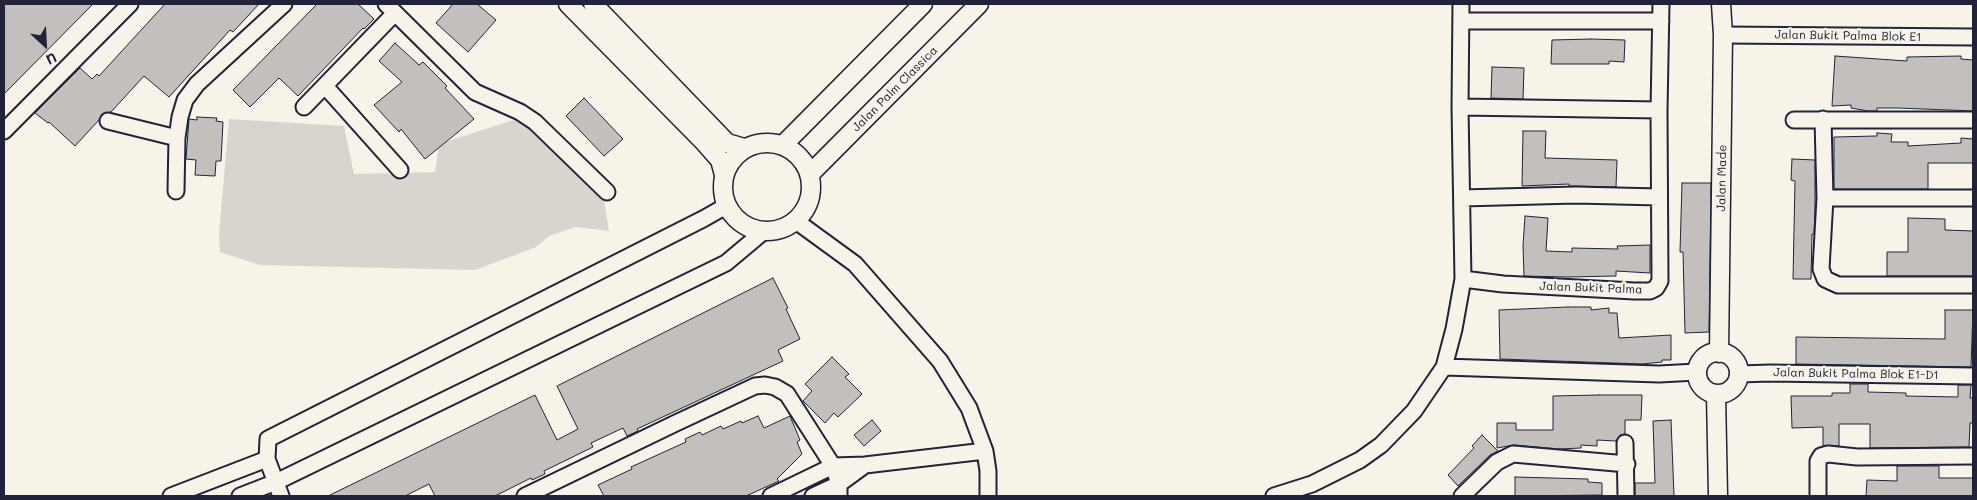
<!DOCTYPE html>
<style>
body{margin:0}
#map{position:relative;width:1977px;height:500px;overflow:hidden;background:#f7f3e8;font-family:Mali,sans-serif}
canvas{display:block}
.frame{position:absolute;inset:0;border:5px solid #22223b;pointer-events:none}
.north{position:absolute;left:20px;top:20px;width:50px;height:50px;-webkit-text-stroke:4px #f7f3e8;paint-order:stroke;rotate:155deg;font-size:14px;font-weight:700;line-height:20px;text-align:center;color:#22223b}
.north::after{content:'';display:block;margin:auto;width:18px;height:22px;background:#22223b;clip-path:polygon(50% 0,100% 100%,50% 72%,0 100%)}
</style>
<div id="map">
<canvas width="1977" height="500"></canvas>
<div class="frame"></div>
<div class="north">U</div>
</div>
<script>
const c = document.querySelector('canvas').getContext('2d');
c.lineJoin = 'round';
function paint(path, color) {
  c.fillStyle = color;
  c.fill(path, 'evenodd');
}
function shape(rows) {
  const path = new Path2D();
  for (const r of rows) {
    if (r.length === 3) {
      path.moveTo(r[0] + r[2], r[1]);
      path.arc(r[0], r[1], r[2], 0, 2 * Math.PI);
      continue;
    }
    path.moveTo(r[0], r[1]);
    for (let i = 2; i < r.length; i += 2) path.lineTo(r[i], r[i + 1]);
  }
  return path;
}
function trace(path, color, width, dash) {
  c.strokeStyle = color;
  c.lineWidth = width;
  c.lineCap = dash ? 'butt' : 'round';
  c.setLineDash(dash || []);
  c.stroke(path);
}
function write(font, color, halo, rows, align = 'center') {
  c.font = font + ' Mali,sans-serif';
  c.lineWidth = 4.5;
  c.setLineDash([]);
  c.textBaseline = 'middle';
  c.strokeStyle = halo;
  c.fillStyle = color;
  for (const [text, x, y, turn = 0] of rows) {
    c.save();
    c.translate(x, y);
    c.rotate((+turn || 0) * Math.PI / 180);
    c.textAlign = isNaN(turn) ? turn : align;
    if (halo) c.strokeText(text, 0, 0);
    c.fillText(text, 0, 0);
    c.restore();
  }
}
const green = shape([
 [520,118,604,201,609,231,576,227,549,236,536,247,475,270,260,265,220,252,219,234,229,119,344,126,354,174,435,172,439,144]
]);
const building = shape([
 [4,4,93,4,4,94,4,4],
 [165,4,259,4,233,32,230,30,169,97,144,76,111,112,102,114,99,120,75,146,49,122,48,123,35,113,80,68,92,79,97,74,99,76,165,4],
 [317,4,358,4,374,19,364,29,363,28,298,96,279,78,250,107,233,90,317,4],
 [453,4,477,4,496,20,468,52,436,23,453,4],
 [1591,39,1625,40,1624,62,1609,61,1609,64,1551,64,1552,40,1591,39],
 [395,43,419,65,423,62,447,86,445,88,474,119,425,159,401,129,399,132,374,105,402,82,379,61,395,43],
 [1835,56,1907,61,1907,57,1961,56,1961,59,1973,60,1973,111,1898,108,1877,108,1877,111,1868,111,1851,108,1851,105,1832,106,1835,56],
 [1492,67,1524,68,1523,99,1491,98,1492,67],
 [584,98,623,139,604,156,566,116,584,98],
 [197,117,217,118,216,121,223,122,221,161,216,161,215,176,195,175,196,160,186,159,189,119,197,120,197,117],
 [1523,131,1546,131,1545,158,1617,160,1616,187,1569,186,1569,184,1522,186,1523,131],
 [1877,133,1892,134,1891,142,1908,142,1908,146,1961,143,1961,138,1973,139,1973,163,1928,163,1928,189,1834,189,1834,137,1877,136,1877,133],
 [1792,159,1815,160,1815,207,1814,234,1812,234,1811,279,1793,279,1795,181,1791,180,1792,159],
 [1682,183,1711,183,1709,332,1685,333,1683,252,1680,252,1682,183],
 [1525,216,1548,218,1546,251,1572,252,1572,248,1618,249,1617,246,1650,245,1650,273,1616,271,1616,276,1567,277,1524,276,1523,246,1525,216],
 [1908,218,1945,219,1945,230,1973,231,1973,276,1887,276,1887,252,1908,252,1908,218],
 [773,278,788,308,786,309,800,339,778,350,783,361,637,429,638,431,627,436,623,428,591,443,593,447,544,471,545,474,532,480,531,478,495,496,435,496,429,484,405,496,328,496,535,395,557,440,578,429,557,386,773,278],
 [1568,307,1591,307,1591,310,1609,308,1609,313,1617,313,1619,338,1671,335,1671,360,1662,360,1662,362,1642,364,1500,359,1499,310,1568,307],
 [1945,310,1973,310,1971,367,1796,364,1796,337,1945,339,1945,310],
 [832,357,849,374,845,377,862,394,838,417,834,413,825,423,803,401,812,391,805,384,832,357],
 [1850,384,1868,384,1868,392,1906,393,1906,396,1958,397,1958,385,1971,385,1970,398,1973,398,1973,423,1970,423,1969,447,1870,448,1870,424,1839,424,1839,446,1823,446,1823,427,1792,428,1791,396,1832,396,1832,393,1850,393,1850,384],
 [1599,395,1642,395,1641,420,1625,420,1625,434,1620,435,1616,441,1597,440,1597,446,1581,445,1581,448,1559,449,1514,445,1497,448,1497,423,1516,423,1516,430,1553,430,1553,396,1599,395],
 [758,416,764,428,790,416,800,440,797,442,802,454,777,479,779,481,746,496,604,496,598,485,632,469,631,467,686,442,685,439,700,432,702,435,721,426,723,429,741,421,742,423,758,416],
 [872,420,881,431,864,446,854,435,872,420],
 [1671,420,1674,496,1635,496,1635,483,1655,483,1653,421,1671,420],
 [1482,435,1498,451,1490,455,1458,486,1448,475,1474,448,1472,446,1482,435],
 [1897,466,1939,466,1939,478,1973,478,1973,496,1866,496,1867,480,1897,481,1897,466],
 [1515,477,1588,479,1588,482,1602,483,1602,495,1515,496,1515,477]
]);
const minor = shape([
 [386,4,475,92,520,112,535,122,607,192],
 [1461,21,1661,21],
 [1723,35,1973,37],
 [325,86,400,170],
 [304,107,395,13],
 [1460,107,1659,110],
 [1823,119,1825,198,1821,269,1825,279,1838,285,1973,285],
 [1794,120,1973,120],
 [108,121,177,138],
 [4,131,130,4],
 [176,191,177,138,180,117,185,100,197,84,284,4],
 [1462,198,1576,195,1659,197],
 [1825,198,1973,198],
 [796,221,855,264,940,361,969,408,985,451,988,471,988,496],
 [1463,279,1503,284,1634,291,1650,291,1656,288,1660,281,1659,110,1661,4],
 [1444,367,1659,374,1697,372],
 [1739,374,1770,373,1973,376],
 [1625,443,1626,496],
 [171,496,267,459],
 [240,496,276,482,726,263,763,232],
 [281,496,267,459,268,439,703,219,726,206],
 [525,496,676,423,755,386,765,385,775,387,787,394,833,466,839,484,839,496],
 [771,496,833,466,865,465,985,451],
 [813,496,839,484,865,465],
 [1274,496,1312,484,1360,460,1381,445,1414,411,1444,367,1454,329,1463,279,1460,107,1461,4],
 [1462,496,1497,462,1513,454,1627,464],
 [1818,496,1818,461,1821,456,1828,454,1857,457,1973,456]
]);
const tertiary = shape([
 [568,4,705,143,720,160,724,175],
 [593,4,727,143,744,148],
 [767,187,44],
 [783,145,923,4],
 [810,174,979,4],
 [1718,373,21],
 [1719,353,1723,35,1721,4],
 [1716,394,1718,496]
]);
const streetNames = [
 ["Jalan Bukit Palma Blok E1",1848,36,1],
 ["Jalan Palm Classica",895,89,-45],
 ["Jalan Made",1722,178,-89],
 ["Jalan Bukit Palma",1591,288,2],
 ["Jalan Bukit Palma Blok E1-D1",1856,374,1]
];
paint(green, '#d8d5cf');
paint(building, '#c2bfbd');
trace(building, '#22223b', 1);
trace(minor, '#22223b', 19);
trace(tertiary, '#22223b', 21);
trace(minor, '#f7f3e8', 15);
trace(tertiary, '#f7f3e8', 18);
write('12px', '#22223b', '#f7f3e8', streetNames);
</script>
